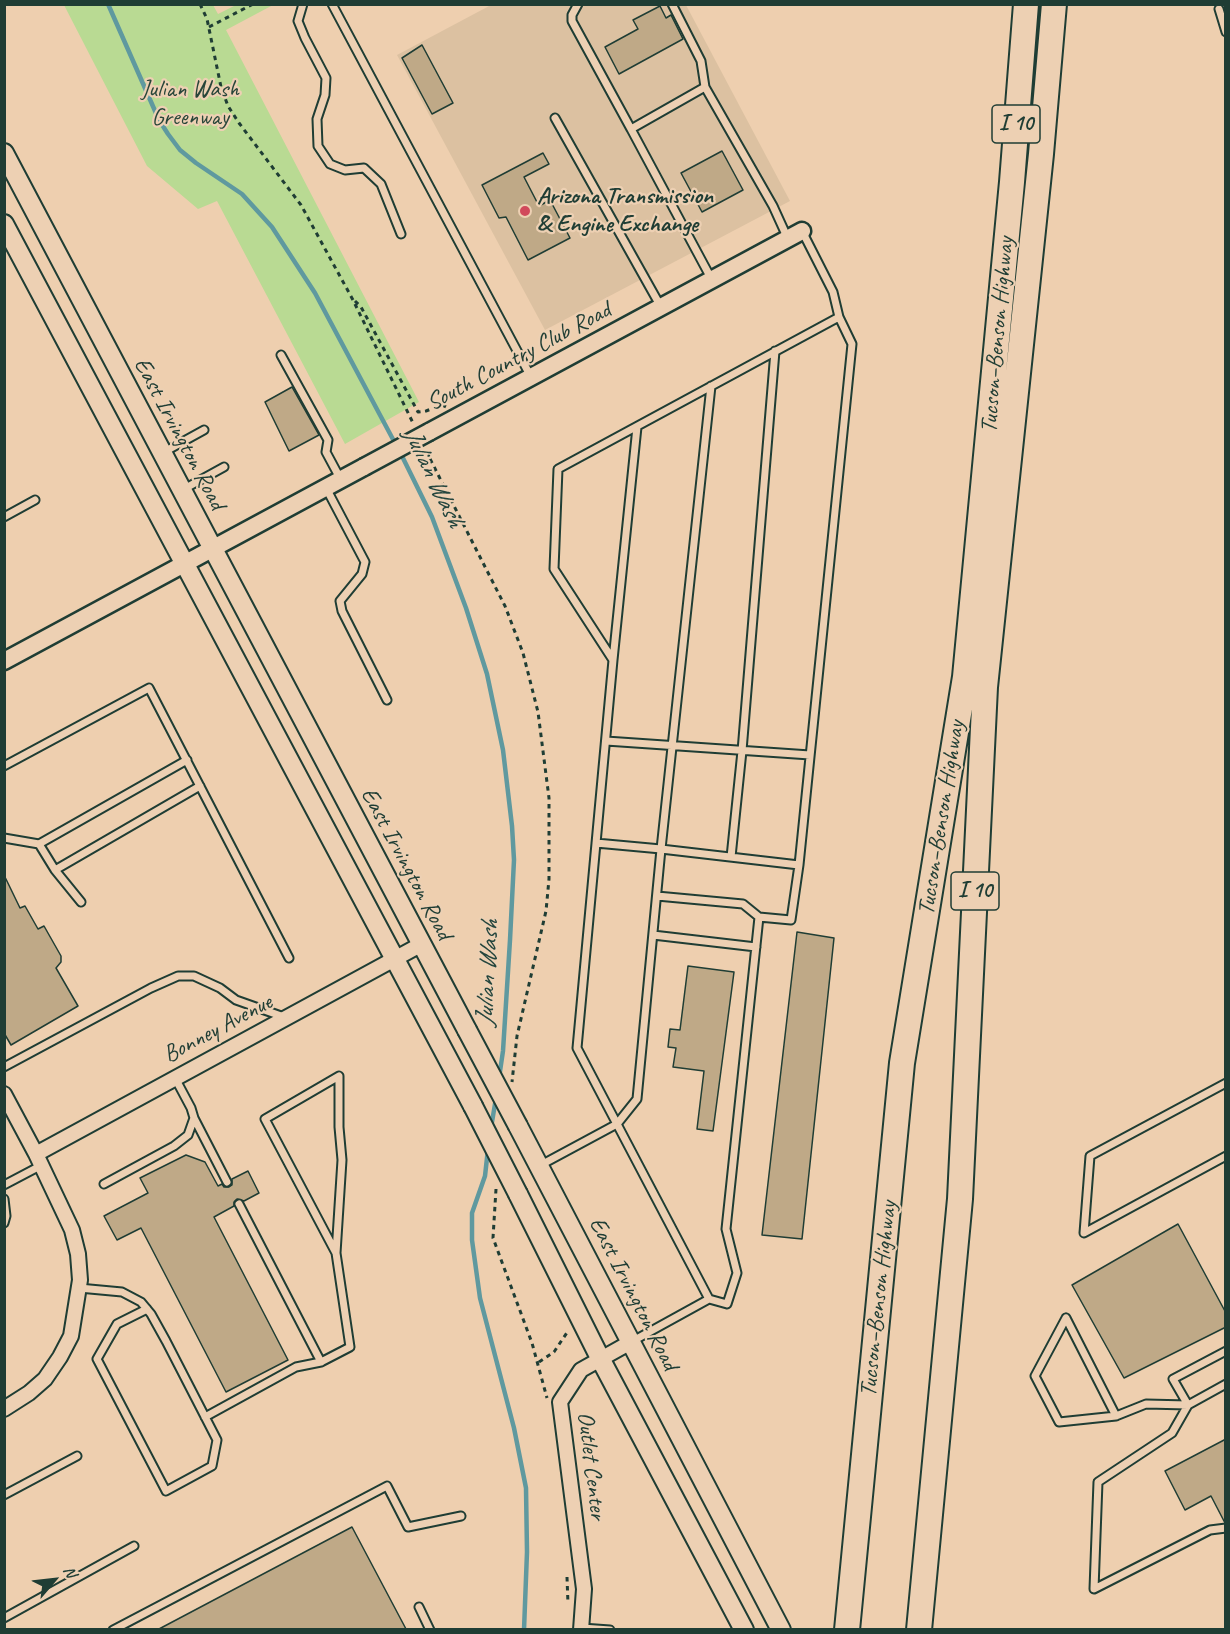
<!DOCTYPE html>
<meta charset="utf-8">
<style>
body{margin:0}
#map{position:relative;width:1230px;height:1634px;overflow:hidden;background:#eecfaf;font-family:Caveat,sans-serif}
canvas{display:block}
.frame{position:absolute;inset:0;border:6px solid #1f3d34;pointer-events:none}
.north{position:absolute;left:24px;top:1550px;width:60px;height:60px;-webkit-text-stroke:4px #edd0b3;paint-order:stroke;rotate:62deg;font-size:16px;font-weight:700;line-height:24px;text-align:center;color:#1f3d34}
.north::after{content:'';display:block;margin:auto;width:21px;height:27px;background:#1f3d34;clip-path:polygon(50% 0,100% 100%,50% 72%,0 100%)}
</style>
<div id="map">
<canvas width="1230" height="1634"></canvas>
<div class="frame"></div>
<div class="north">N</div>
</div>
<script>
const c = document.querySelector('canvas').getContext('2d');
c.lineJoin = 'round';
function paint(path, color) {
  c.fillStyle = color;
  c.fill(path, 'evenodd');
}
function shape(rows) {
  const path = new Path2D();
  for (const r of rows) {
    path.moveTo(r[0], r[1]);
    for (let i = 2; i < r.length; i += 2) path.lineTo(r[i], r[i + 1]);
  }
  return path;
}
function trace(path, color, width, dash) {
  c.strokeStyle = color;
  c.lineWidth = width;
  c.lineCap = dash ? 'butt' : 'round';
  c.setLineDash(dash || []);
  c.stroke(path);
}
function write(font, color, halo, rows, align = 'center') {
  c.font = font + ' Caveat,sans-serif';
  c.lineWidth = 4.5;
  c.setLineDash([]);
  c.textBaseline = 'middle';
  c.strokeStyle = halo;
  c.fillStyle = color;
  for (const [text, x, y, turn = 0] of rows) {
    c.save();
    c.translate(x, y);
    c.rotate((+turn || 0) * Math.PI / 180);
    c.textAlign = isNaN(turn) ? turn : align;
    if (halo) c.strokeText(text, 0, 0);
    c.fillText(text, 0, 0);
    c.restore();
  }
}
const built = shape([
 [491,5,686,5,790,201,545,330,397,55]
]);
const green = shape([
 [64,5,213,5,218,14,236,5,273,5,226,30,419,402,345,444,217,201,198,209,147,166]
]);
const stream = shape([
 [108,4,159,120,168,134,180,150,196,163,242,194,272,227,315,293,396,445],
 [400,452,432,517,466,608,487,674,503,750,512,826,514,860,510,940,503,1051,499,1078],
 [491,1128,496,1098],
 [488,1149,485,1176,472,1213,472,1240,480,1298,514,1428,526,1488,527,1552,524,1630]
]);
const building = shape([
 [660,6,666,18,671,15,683,39,619,74,605,47,638,29,633,20,660,6],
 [422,45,453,103,432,114,402,58,422,45],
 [722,151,743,190,702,212,681,173,722,151],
 [543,153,549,164,524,177,539,206,550,200,570,238,528,260,506,217,499,218,482,185,543,153],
 [292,387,319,435,289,451,265,402,292,387],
 [4,875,20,908,25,906,38,929,44,926,61,956,61,962,56,968,78,1006,11,1045,4,1033,4,875],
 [797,932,834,938,802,1239,762,1235,797,932],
 [688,966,734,972,713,1131,697,1129,704,1071,673,1067,676,1048,668,1047,670,1029,680,1030,688,966],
 [186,1155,205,1162,218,1186,222,1184,224,1187,229,1187,232,1185,232,1179,248,1171,259,1193,244,1201,237,1199,234,1202,234,1206,214,1217,288,1360,226,1392,141,1228,117,1240,104,1216,148,1193,140,1178,186,1155],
 [1178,1224,1226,1313,1226,1327,1124,1378,1072,1285,1178,1224],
 [1226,1439,1226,1522,1225,1523,1211,1496,1185,1510,1165,1471,1226,1439],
 [352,1527,406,1629,159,1629,352,1527]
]);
const path = shape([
 [200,4,207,19,221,87,228,106,239,123,301,205,353,300,413,423],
 [209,27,253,4],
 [355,301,361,307,418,412,426,411,442,405,446,407],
 [426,451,505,606,523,653,538,712,549,798,549,879,546,911,517,1036,512,1082],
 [496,1189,493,1238,532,1343,547,1398],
 [539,1362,554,1352,568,1331],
 [567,1577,568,1604]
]);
const service = shape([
 [303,4,298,21,305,38,326,78,325,95,317,119,318,146,330,164,345,170,364,168,381,184,401,234],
 [332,4,531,377],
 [578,4,572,15,572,21,631,129],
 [672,4,701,61,705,87],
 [1219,9,1226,32],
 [555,118,661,307],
 [802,231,833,292,839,317],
 [712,280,631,129,705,87,773,206,788,239],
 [281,355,328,440,326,452,341,480],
 [711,386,661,849,799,865],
 [164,452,204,430],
 [326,488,365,562,362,574,340,601,342,611,387,700],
 [184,489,224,467],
 [4,517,35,500],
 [613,660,637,427],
 [606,741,810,755],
 [4,766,149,688,289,958],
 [4,838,39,844,187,760],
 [39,844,55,870,200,786],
 [731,857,742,751,775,351],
 [55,870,81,902],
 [657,896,743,904,759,917],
 [653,935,756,947],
 [4,1067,151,988,178,976,194,976,220,988,236,1000,284,1017],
 [1226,1083,1090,1156,1084,1233,1226,1156],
 [194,1118,227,1182],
 [539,1166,617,1124,637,1099,661,849,596,843],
 [104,1184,174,1146,188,1135,194,1118,191,1108,175,1078],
 [4,1185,42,1165],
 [4,1199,6,1216,4,1223],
 [239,1204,321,1362,350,1347,336,1253,265,1119,339,1076,339,1127,342,1160,336,1253],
 [79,1288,122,1292,141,1302,151,1314,166,1341,217,1440,212,1466,166,1491,97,1359,117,1324,147,1309],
 [1066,1318,1116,1416,1146,1404,1188,1405,1226,1384],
 [1066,1318,1035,1376,1059,1422,1116,1416],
 [631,1342,709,1299,727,1304,737,1273,726,1229,759,917,791,920,799,865,852,344,839,317,558,469,554,569,613,660,577,1048,709,1299],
 [1188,1405,1172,1433,1098,1482,1094,1589,1210,1530,1226,1528],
 [1188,1405,1173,1379,1226,1351],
 [205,1417,296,1367,321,1362],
 [4,1495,77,1456],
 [419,1607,430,1630],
 [4,1618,134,1546],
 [582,1628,610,1630],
 [113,1630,387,1486,408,1527,461,1516]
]);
const minor = shape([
 [4,1094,36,1154,72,1230,78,1254,80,1280,71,1336,60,1357,45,1379,29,1393,4,1409],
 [36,1154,422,944],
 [581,1630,584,1589,560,1402,581,1370,631,1342]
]);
const tertiary = shape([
 [429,432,802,231],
 [4,661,364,467]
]);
const secondary = shape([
 [4,153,467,1030],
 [4,224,473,1106],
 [518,1126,781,1630],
 [518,1194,601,1360,744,1630]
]);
const motorway = shape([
 [847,1630,902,1063,965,677,1012,182,1026,4],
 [919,1630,960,1199,985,687,1041,154,1054,4]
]);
const tertiaryBridge = shape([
 [364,467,429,432]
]);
const secondaryBridge = shape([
 [467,1030,518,1126],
 [473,1106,518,1194]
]);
const markers = [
 [525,211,6,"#d1495b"]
];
const shields = [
 [1016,124,48],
 [975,891,48]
];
const shieldNames = [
 ["I 10",1016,124],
 ["I 10",975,891]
];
const parkNames = [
 ["Julian Wash",190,90],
 ["Greenway",190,118]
];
const poiNames = [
 ["Arizona Transmission",537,197],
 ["& Engine Exchange",537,225]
];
const streetNames = [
 ["Tucson–Benson Highway",998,335,-85],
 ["South Country Club Road",519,357,-28],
 ["East Irvington Road",179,434,62],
 ["Tucson–Benson Highway",942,818,-81],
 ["East Irvington Road",406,864,62],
 ["Bonney Avenue",218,1029,-28],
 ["East Irvington Road",633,1294,63],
 ["Tucson–Benson Highway",879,1299,-84],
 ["Outlet Center",591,1466,83]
];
const waterNames = [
 ["Julian Wash",433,478,64],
 ["Julian Wash",488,973,-87]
];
paint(built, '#dcc1a1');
paint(green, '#b9da93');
trace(stream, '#5f999f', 4.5);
paint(building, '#bfa987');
trace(building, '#1f3d34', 1.5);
trace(service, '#1f3d34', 11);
trace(minor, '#1f3d34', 18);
trace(tertiary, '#1f3d34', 21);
trace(secondary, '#1f3d34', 22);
trace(motorway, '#1f3d34', 28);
trace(path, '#1f3d34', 3, [4.5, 4.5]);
trace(service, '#edd0b3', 7);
trace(minor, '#edd0b3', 14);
trace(tertiary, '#edd0b3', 16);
trace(secondary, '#edd0b3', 18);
trace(motorway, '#edd0b3', 24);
trace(tertiaryBridge, '#1f3d34', 21, []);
trace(secondaryBridge, '#1f3d34', 22, []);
trace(tertiaryBridge, '#edd0b3', 16);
trace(secondaryBridge, '#edd0b3', 18);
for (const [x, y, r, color] of markers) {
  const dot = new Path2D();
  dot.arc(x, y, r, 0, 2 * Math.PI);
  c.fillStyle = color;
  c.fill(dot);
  trace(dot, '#edd0b3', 2);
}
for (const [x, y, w] of shields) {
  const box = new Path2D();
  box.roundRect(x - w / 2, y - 19, w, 38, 4.5);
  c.fillStyle = '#edd0b3';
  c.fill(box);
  trace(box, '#1f3d34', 1.5);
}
write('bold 22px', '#1f3d34', null, shieldNames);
write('24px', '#274539', '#edd0b3', parkNames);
write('bold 24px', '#1f3d34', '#edd0b3', poiNames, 'left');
write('24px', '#1f3d34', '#edd0b3', streetNames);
write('italic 26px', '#24453d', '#edd0b3', waterNames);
</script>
